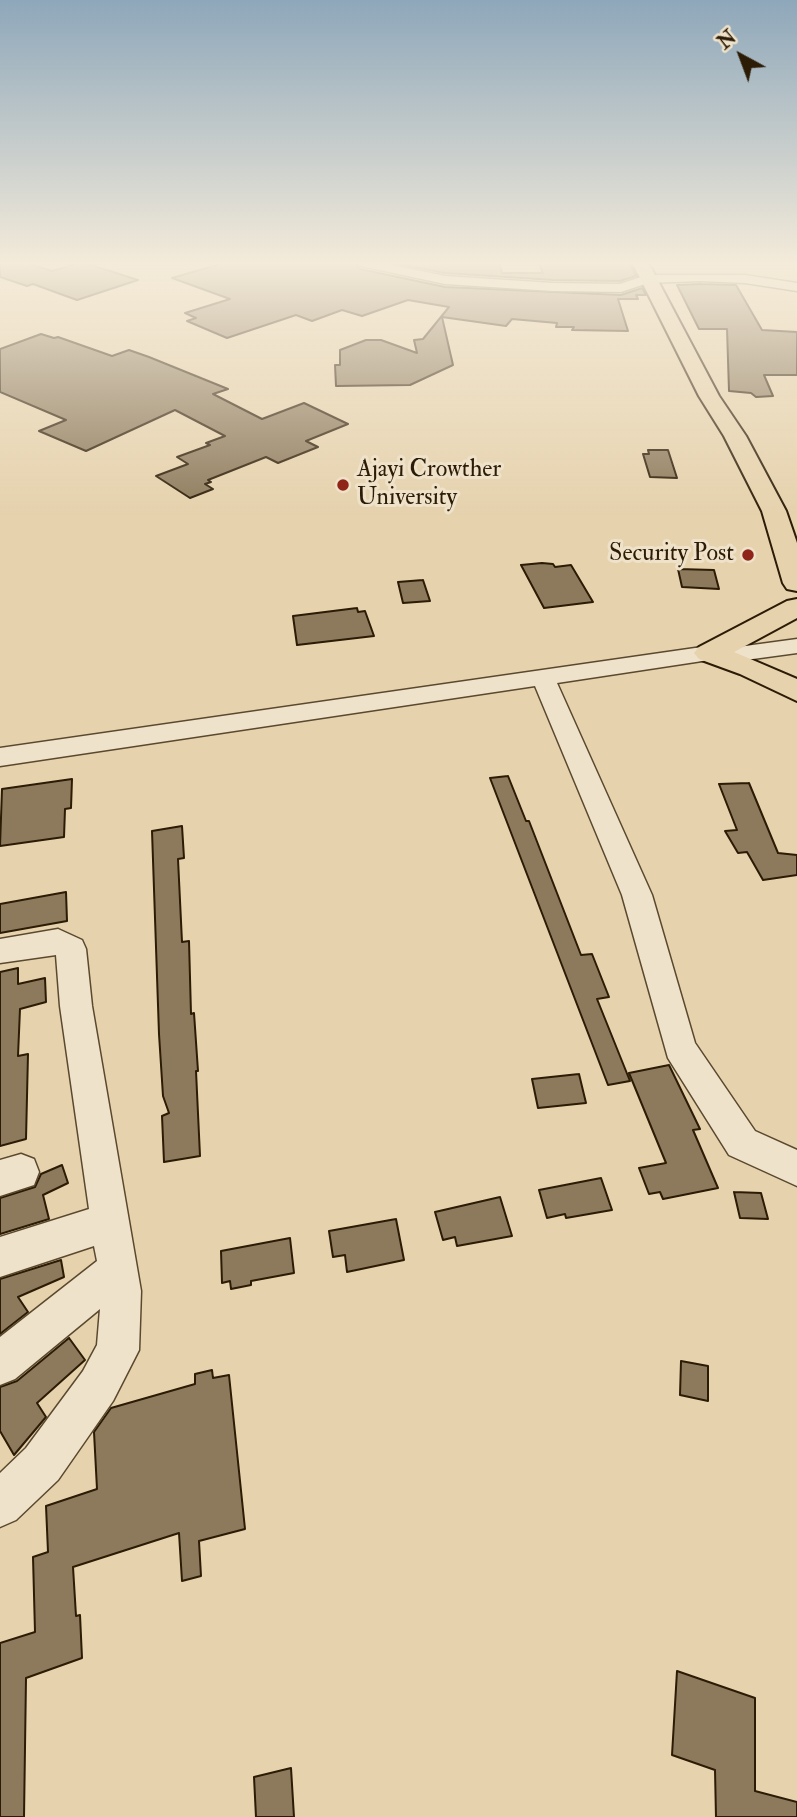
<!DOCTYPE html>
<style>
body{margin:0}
#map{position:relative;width:797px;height:1817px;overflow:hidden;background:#e6d2ad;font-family:"IM FELL Double Pica",serif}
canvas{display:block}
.north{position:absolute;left:706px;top:21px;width:70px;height:70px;-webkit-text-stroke:5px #efe2ca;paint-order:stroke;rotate:319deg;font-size:19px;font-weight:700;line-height:28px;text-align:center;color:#2c1b05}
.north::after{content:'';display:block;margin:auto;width:24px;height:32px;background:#2c1b05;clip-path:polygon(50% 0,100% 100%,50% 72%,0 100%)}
</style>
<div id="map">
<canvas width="797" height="1817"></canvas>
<div class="north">N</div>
</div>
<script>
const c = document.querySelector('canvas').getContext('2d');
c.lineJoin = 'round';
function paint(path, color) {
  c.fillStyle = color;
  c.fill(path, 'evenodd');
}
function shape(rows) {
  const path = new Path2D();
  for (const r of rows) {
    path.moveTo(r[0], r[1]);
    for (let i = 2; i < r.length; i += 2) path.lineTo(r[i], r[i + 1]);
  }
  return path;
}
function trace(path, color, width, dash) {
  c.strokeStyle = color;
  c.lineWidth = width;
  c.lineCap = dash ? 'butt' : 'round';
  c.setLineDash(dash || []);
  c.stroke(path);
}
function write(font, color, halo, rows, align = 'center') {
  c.font = font + ' "IM FELL Double Pica",serif';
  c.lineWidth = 6;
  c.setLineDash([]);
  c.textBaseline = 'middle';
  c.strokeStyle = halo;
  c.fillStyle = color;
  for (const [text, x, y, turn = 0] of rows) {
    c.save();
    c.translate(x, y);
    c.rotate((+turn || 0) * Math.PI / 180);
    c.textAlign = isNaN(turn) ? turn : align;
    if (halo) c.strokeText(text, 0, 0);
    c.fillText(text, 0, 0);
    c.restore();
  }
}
const building = shape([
 [11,262,24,262,52,271,82,262,138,280,77,300,33,284,27,286,0,277,0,265,11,262],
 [227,262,353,262,360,269,445,287,621,295,642,288,646,295,636,295,638,299,618,299,628,331,572,330,574,327,556,327,557,323,512,319,506,326,442,317,453,365,410,385,336,386,335,365,340,365,340,350,366,340,381,340,417,353,414,340,423,339,449,307,408,300,362,316,342,310,312,321,296,315,227,338,187,321,196,318,185,313,230,299,172,278,227,262],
 [388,262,499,262,502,273,543,273,538,262,629,262,636,276,620,281,553,280,445,273,388,262],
 [701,284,736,285,762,330,797,332,797,375,764,375,773,396,756,397,751,393,729,391,727,329,699,329,677,285,701,284],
 [41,334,54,338,58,337,112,356,129,350,149,357,228,389,213,394,262,419,304,403,348,424,306,441,318,447,278,463,266,457,208,480,211,482,205,484,213,489,190,498,156,476,188,464,177,457,210,445,206,443,225,436,175,410,86,451,39,431,66,420,0,392,0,349,41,334],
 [648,450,668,450,677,478,650,477,643,454,649,454,648,450],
 [542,563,553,564,555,567,571,565,593,602,544,608,521,565,542,563],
 [678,569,714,570,719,589,682,587,678,569],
 [423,580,430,601,403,603,398,582,423,580],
 [357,608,358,612,365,611,374,636,297,645,293,616,357,608],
 [508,776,526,821,529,821,581,955,592,954,609,997,597,999,630,1081,608,1085,490,778,508,776],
 [72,779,71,808,65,809,64,837,0,846,2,789,72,779],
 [749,783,778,853,797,855,797,875,763,880,747,852,738,853,725,831,737,830,719,784,749,783],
 [182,826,184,858,178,859,182,942,189,941,191,1014,194,1013,198,1071,196,1071,200,1156,164,1162,162,1116,169,1113,163,1096,159,1034,152,831,182,826],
 [66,892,67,921,0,933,0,904,66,892],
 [18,968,18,984,45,978,46,1002,20,1009,18,1056,28,1054,26,1139,0,1146,0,972,18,968],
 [669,1065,700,1129,693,1130,718,1188,663,1199,660,1192,649,1194,639,1168,666,1163,629,1073,669,1065],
 [579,1074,586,1103,538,1108,532,1079,579,1074],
 [62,1165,68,1183,43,1195,49,1219,0,1234,0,1198,35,1187,41,1174,62,1165],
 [601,1178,612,1210,566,1218,565,1214,547,1218,539,1190,601,1178],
 [734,1192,761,1193,768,1219,740,1218,734,1192],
 [500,1197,512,1236,457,1246,455,1237,443,1240,435,1212,500,1197],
 [396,1219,404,1260,347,1272,345,1255,333,1257,329,1231,396,1219],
 [290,1238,294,1273,251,1281,251,1285,231,1289,230,1281,222,1283,221,1251,290,1238],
 [61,1260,64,1277,18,1297,28,1312,0,1334,0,1279,61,1260],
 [69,1338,85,1360,37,1403,46,1417,14,1455,0,1431,0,1387,17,1381,69,1338],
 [681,1361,708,1366,708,1401,680,1395,681,1361],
 [212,1370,213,1378,229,1375,245,1529,199,1541,201,1576,182,1581,179,1533,73,1567,76,1616,80,1615,82,1658,26,1678,24,1817,0,1817,0,1643,35,1632,33,1557,48,1552,46,1506,97,1489,94,1432,111,1408,195,1384,195,1374,212,1370],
 [677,1671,755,1698,755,1791,797,1802,797,1817,716,1817,715,1770,672,1755,677,1671],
 [291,1768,294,1817,256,1817,254,1777,291,1768]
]);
const minor = shape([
 [355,262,377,262,445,276,553,283,620,284,647,275,745,275,797,283,797,291,745,283,701,281,648,283,621,292,553,291,445,284,361,266,355,262],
 [797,639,797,653,738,661,709,660,557,683,652,895,695,1043,755,1131,797,1150,797,1186,729,1155,668,1058,622,895,535,686,0,766,0,748,709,646,738,647,797,639],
 [58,929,82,940,86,949,92,1006,141,1291,139,1350,113,1401,58,1480,16,1520,0,1527,0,1473,26,1448,83,1371,97,1345,100,1309,15,1379,0,1385,0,1337,97,1261,94,1246,0,1277,0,1237,89,1209,60,1006,56,955,0,963,0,939,58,929],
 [21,1154,34,1159,39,1172,34,1185,0,1196,0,1160,21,1154]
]);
const highway = shape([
 [632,262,648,262,719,396,746,436,786,511,797,543,797,591,787,589,783,583,762,511,724,436,699,396,632,262],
 [797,599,797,618,734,652,797,679,797,701,740,674,699,659,694,653,699,647,787,601,797,599]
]);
const markers = [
 [343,485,7,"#8f2418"],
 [748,555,7,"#8f2418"]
];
const farPoinames = [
 ["Ajayi Crowther",357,471],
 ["University",357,499],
 ["Security Post",734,555,"right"]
];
paint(building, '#8d7a5c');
trace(building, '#2c1b05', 2);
trace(minor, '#5a492f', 3);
trace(highway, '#2c1b05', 4);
paint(minor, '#efe2ca');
paint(highway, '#e6d2ad');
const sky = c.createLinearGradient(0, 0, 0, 516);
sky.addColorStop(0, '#8ea7ba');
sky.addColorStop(0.51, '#f4ebda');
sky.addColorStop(1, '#f4ebda00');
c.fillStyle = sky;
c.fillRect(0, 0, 797, 516);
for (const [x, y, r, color] of markers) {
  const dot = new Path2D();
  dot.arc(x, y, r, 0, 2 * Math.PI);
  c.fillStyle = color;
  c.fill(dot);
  trace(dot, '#efe2ca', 2.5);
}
write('24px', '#2c1b05', '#efe2ca', farPoinames, 'left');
</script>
